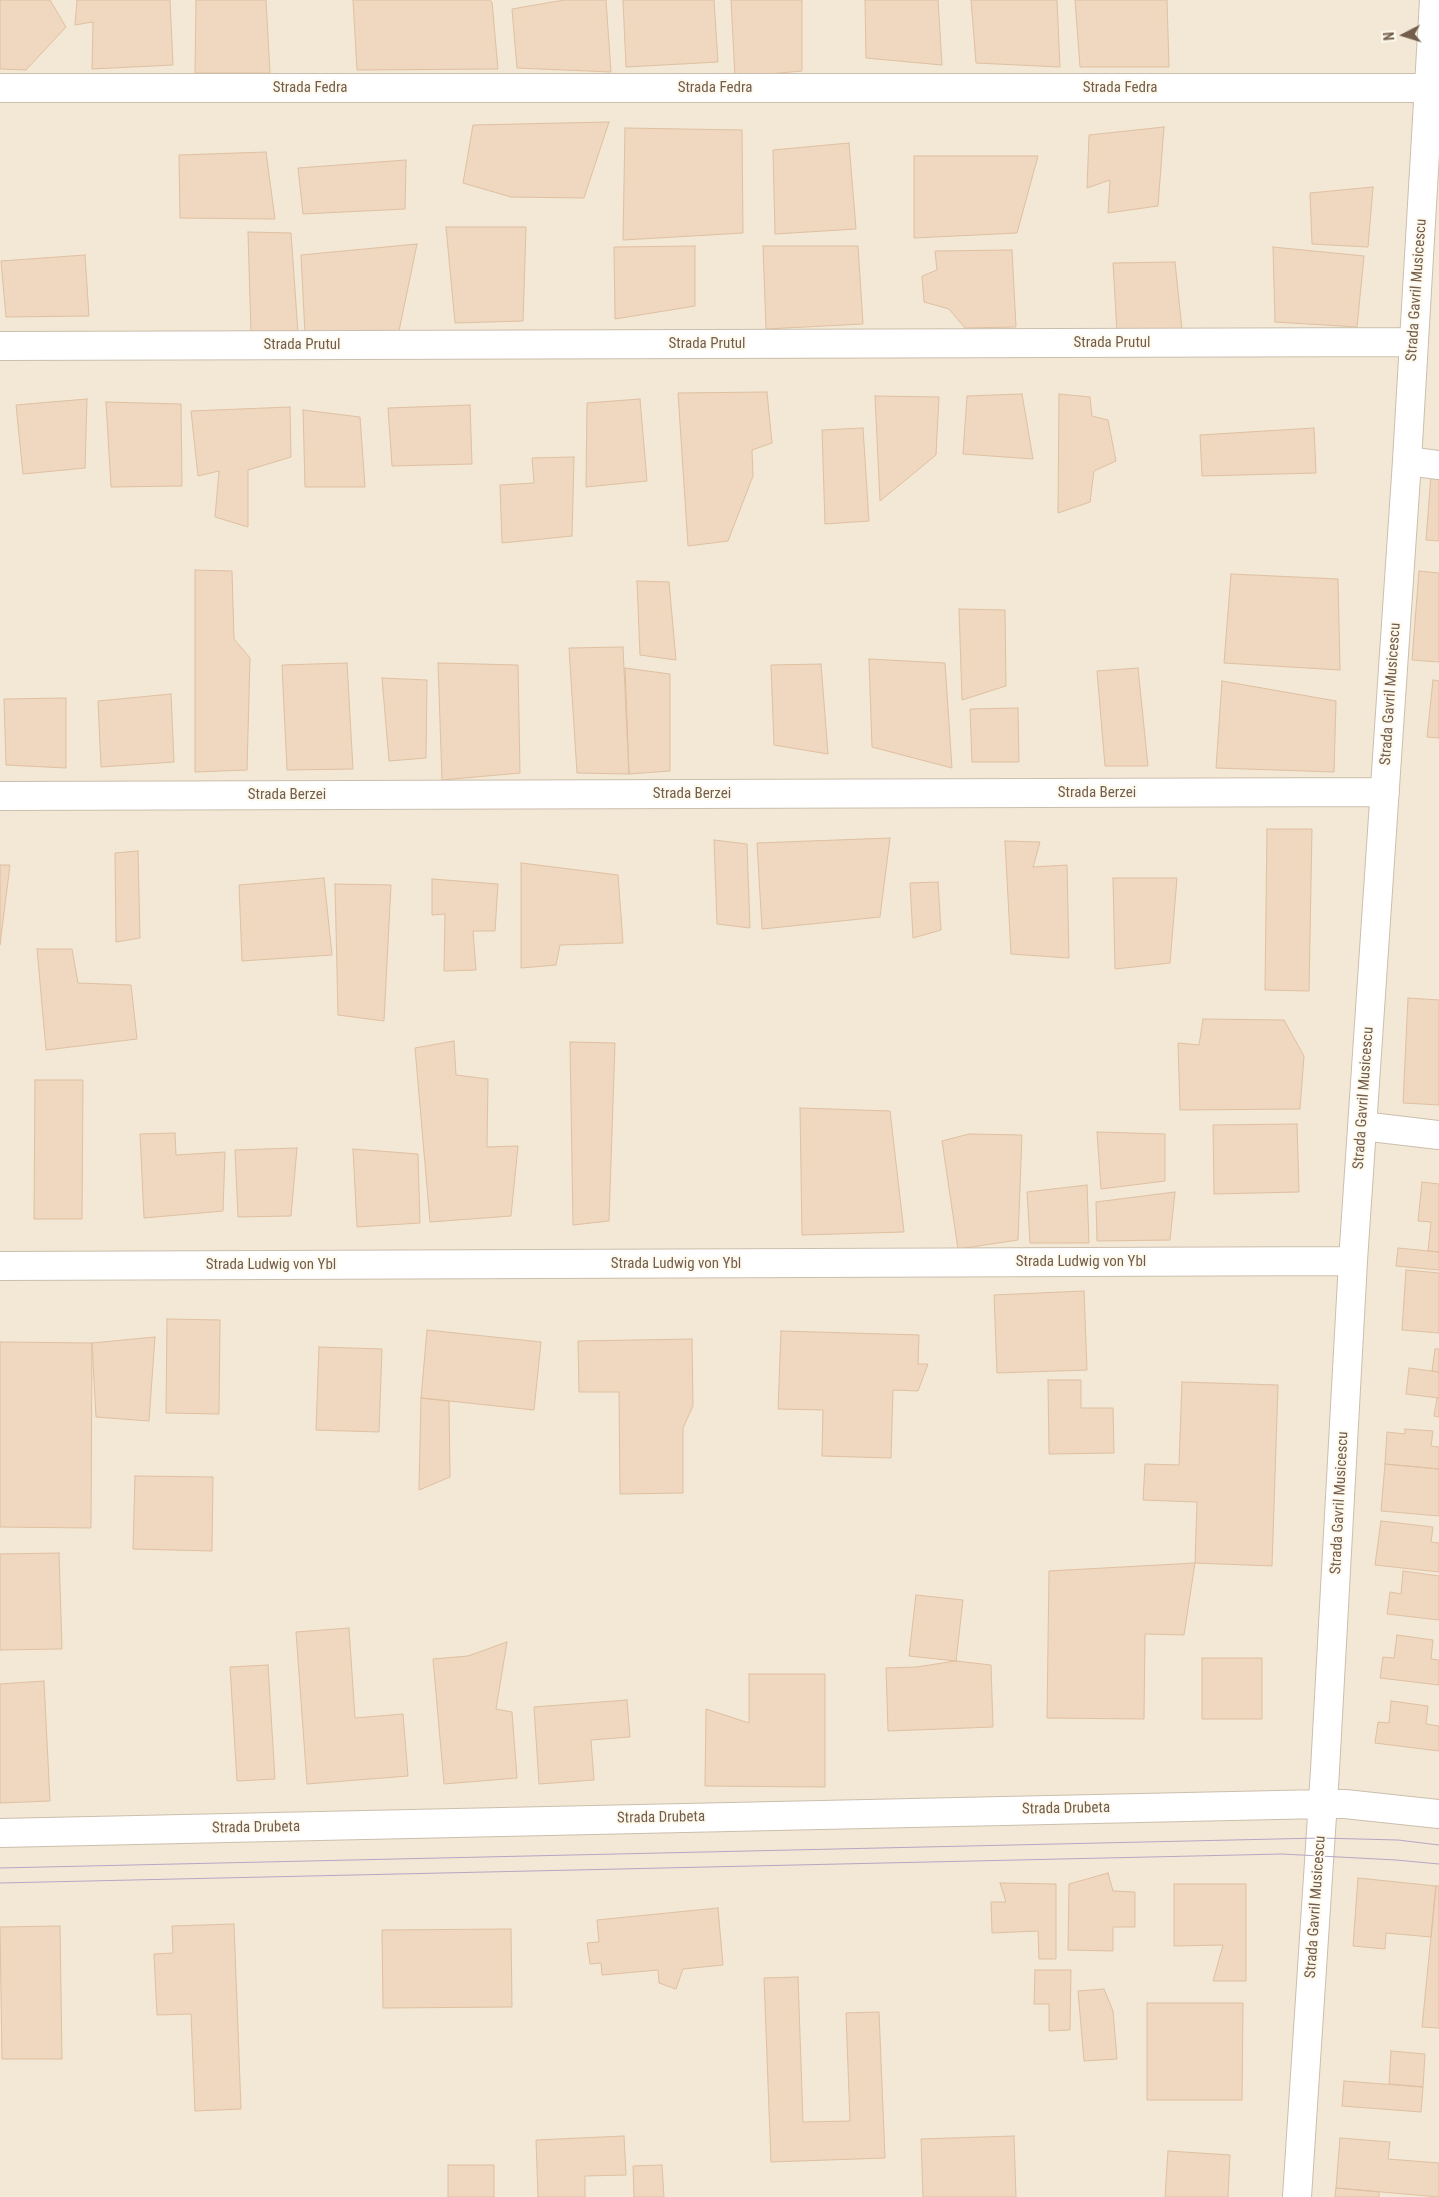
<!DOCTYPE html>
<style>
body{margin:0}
#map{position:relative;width:1439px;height:2197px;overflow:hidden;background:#fbf5e7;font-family:"Roboto Condensed",sans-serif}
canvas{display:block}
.north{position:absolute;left:1379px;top:10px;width:50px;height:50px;-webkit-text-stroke:4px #fef9ed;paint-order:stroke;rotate:265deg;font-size:14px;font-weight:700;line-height:20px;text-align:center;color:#735e4d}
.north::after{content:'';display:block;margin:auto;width:18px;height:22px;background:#735e4d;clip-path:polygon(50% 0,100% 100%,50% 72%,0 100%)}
</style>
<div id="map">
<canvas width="1439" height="2197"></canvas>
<div class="north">N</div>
</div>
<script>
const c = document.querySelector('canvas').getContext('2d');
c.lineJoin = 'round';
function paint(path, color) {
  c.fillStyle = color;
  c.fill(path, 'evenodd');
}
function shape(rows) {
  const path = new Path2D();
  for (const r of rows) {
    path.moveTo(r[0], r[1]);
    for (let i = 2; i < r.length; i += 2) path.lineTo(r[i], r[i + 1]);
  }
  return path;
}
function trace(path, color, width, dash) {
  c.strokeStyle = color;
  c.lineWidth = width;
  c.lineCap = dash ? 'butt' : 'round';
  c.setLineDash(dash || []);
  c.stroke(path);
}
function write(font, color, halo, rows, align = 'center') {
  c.font = font + ' "Roboto Condensed",sans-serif';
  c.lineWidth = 4;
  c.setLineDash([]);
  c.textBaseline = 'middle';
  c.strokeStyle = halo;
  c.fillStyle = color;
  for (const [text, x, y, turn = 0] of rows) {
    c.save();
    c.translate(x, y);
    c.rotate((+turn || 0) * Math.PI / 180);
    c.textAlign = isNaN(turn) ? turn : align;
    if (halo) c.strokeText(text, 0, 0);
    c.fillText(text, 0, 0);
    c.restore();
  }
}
const residential = shape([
 [0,0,1439,0,1439,2197,0,2197]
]);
const building = shape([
 [0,0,50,0,66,27,26,70,0,69,0,0],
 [77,0,170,0,173,65,92,69,93,22,75,25,77,0],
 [196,0,266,0,270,73,195,73,196,0],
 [353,0,490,0,492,2,498,69,357,70,353,0],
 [564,0,606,0,611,72,517,68,512,9,564,0],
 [623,0,714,0,718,62,626,67,623,0],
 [731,0,802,0,802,71,735,77,731,0],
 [865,0,938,0,942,65,866,58,865,0],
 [971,0,1057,0,1060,67,976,63,971,0],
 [1075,0,1167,0,1169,67,1080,67,1075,0],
 [609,122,584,198,511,197,463,183,473,125,609,122],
 [1164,127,1158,206,1108,213,1110,180,1087,188,1089,135,1164,127],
 [625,128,742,130,743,233,623,240,625,128],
 [849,143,856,229,775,234,773,150,849,143],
 [266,152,275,219,180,218,179,155,266,152],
 [914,156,1038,156,1017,233,914,238,914,156],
 [406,160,405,209,303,214,298,168,406,160],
 [1373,187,1368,247,1312,244,1310,193,1373,187],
 [446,227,526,227,523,321,455,323,446,227],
 [248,232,291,233,298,333,251,334,248,232],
 [417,244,399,331,305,334,301,255,417,244],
 [695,246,695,306,615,319,614,247,695,246],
 [763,246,858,246,863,324,766,329,763,246],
 [1273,247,1364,256,1357,327,1275,322,1273,247],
 [1012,250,1016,327,965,328,949,309,924,302,922,276,937,270,935,251,1012,250],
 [85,255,89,316,6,317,1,261,85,255],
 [1175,262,1182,330,1117,333,1113,263,1175,262],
 [767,392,772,443,752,450,753,476,728,541,688,546,678,393,767,392],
 [1022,394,1033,459,963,454,967,396,1022,394],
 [1059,394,1090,397,1092,416,1108,420,1116,461,1094,471,1090,502,1058,513,1059,394],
 [875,396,939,397,936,455,880,501,875,396],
 [87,399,85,468,23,474,16,405,87,399],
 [640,399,647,481,586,487,587,403,640,399],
 [106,402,181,404,182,486,111,487,106,402],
 [470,405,472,464,392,466,388,408,470,405],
 [290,407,291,457,248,470,248,527,215,517,219,471,198,476,191,411,290,407],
 [303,410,360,417,365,487,305,487,303,410],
 [863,428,869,521,825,524,822,430,863,428],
 [1314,428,1316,473,1202,476,1200,435,1314,428],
 [574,457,572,536,502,543,500,485,534,483,532,458,574,457],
 [1431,475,1439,476,1439,541,1426,540,1431,475],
 [195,570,232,571,234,639,250,658,247,770,195,772,195,570],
 [1419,571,1439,573,1439,662,1412,660,1419,571],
 [1231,574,1338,579,1340,670,1224,663,1231,574],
 [637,581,669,582,676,660,640,655,637,581],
 [959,609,1005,610,1006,686,962,700,959,609],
 [623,647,629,774,577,773,569,648,623,647],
 [869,659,945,663,952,768,872,747,869,659],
 [347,663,353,769,287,770,282,665,347,663],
 [438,663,518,665,520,773,442,780,438,663],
 [821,664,828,754,774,745,771,665,821,664],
 [625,668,670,674,670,771,629,774,625,668],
 [1138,668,1148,766,1105,766,1097,671,1138,668],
 [382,678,427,680,426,758,389,761,382,678],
 [1433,680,1439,681,1439,738,1427,737,1433,680],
 [1222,681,1336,701,1334,772,1216,768,1222,681],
 [171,694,174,762,101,767,98,701,171,694],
 [66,698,66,768,6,765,4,699,66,698],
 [1018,708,1019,762,972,762,970,709,1018,708],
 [1267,829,1312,829,1309,991,1265,990,1267,829],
 [890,838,880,917,762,929,757,843,890,838],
 [714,840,747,844,750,928,717,924,714,840],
 [1005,841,1040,842,1033,867,1067,865,1069,958,1011,954,1005,841],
 [138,851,140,938,116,942,115,853,138,851],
 [521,863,618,875,623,943,560,945,556,965,521,968,521,863],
 [0,865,10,865,0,945,0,865],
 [324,878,332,955,242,961,239,885,324,878],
 [1113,878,1177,878,1170,963,1115,969,1113,878],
 [432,879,498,884,495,931,473,931,476,970,444,971,445,914,432,915,432,879],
 [938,882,941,930,913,938,910,883,938,882],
 [335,884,391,885,384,1021,338,1015,335,884],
 [37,949,72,949,78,983,131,985,137,1039,46,1050,37,949],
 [1408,998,1439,1000,1439,1105,1403,1103,1408,998],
 [1203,1019,1284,1020,1304,1056,1300,1109,1180,1110,1178,1043,1199,1045,1203,1019],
 [454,1041,456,1075,488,1079,487,1147,518,1146,511,1216,430,1222,415,1048,454,1041],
 [570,1042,615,1043,609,1221,573,1225,570,1042],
 [35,1080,83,1080,82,1219,34,1219,35,1080],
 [800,1108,890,1111,904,1232,802,1235,800,1108],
 [1297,1124,1299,1192,1214,1194,1213,1125,1297,1124],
 [1097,1132,1165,1134,1165,1181,1101,1189,1097,1132],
 [175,1133,176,1155,225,1152,223,1211,144,1218,140,1134,175,1133],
 [969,1134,1022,1135,1018,1240,958,1249,942,1141,969,1134],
 [297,1148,291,1216,238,1217,235,1150,297,1148],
 [353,1149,418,1154,420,1223,357,1227,353,1149],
 [1422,1182,1439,1184,1439,1252,1428,1251,1431,1222,1418,1221,1422,1182],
 [1087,1185,1089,1243,1030,1243,1027,1192,1087,1185],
 [1175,1192,1170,1240,1097,1241,1096,1202,1175,1192],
 [1398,1248,1439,1252,1439,1270,1396,1266,1398,1248],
 [1406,1270,1439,1273,1439,1333,1402,1330,1406,1270],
 [1084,1291,1087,1370,997,1373,994,1295,1084,1291],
 [167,1319,220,1320,219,1414,166,1413,167,1319],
 [427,1330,541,1342,534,1410,421,1398,427,1330],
 [781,1331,919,1335,918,1364,928,1364,918,1391,893,1390,891,1458,822,1456,823,1410,778,1409,781,1331],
 [155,1337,149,1421,96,1417,92,1343,155,1337],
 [692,1339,693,1406,683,1428,683,1493,620,1494,619,1392,579,1392,578,1341,692,1339],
 [0,1342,92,1343,91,1528,0,1527,0,1342],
 [319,1347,382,1349,379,1432,316,1430,319,1347],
 [1435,1349,1439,1349,1439,1372,1432,1371,1435,1349],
 [1409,1368,1439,1372,1439,1398,1406,1394,1409,1368],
 [1048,1380,1081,1380,1081,1408,1113,1408,1114,1453,1049,1454,1048,1380],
 [1182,1382,1278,1385,1272,1566,1195,1563,1197,1502,1143,1500,1145,1464,1179,1465,1182,1382],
 [421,1398,449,1401,450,1477,419,1490,421,1398],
 [1437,1398,1439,1398,1439,1417,1434,1416,1437,1398],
 [1405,1429,1433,1431,1431,1446,1439,1447,1439,1469,1385,1464,1387,1432,1405,1434,1405,1429],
 [1385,1464,1439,1469,1439,1516,1381,1511,1385,1464],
 [135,1476,213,1477,212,1551,133,1549,135,1476],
 [1381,1521,1433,1527,1431,1542,1439,1543,1439,1572,1375,1565,1381,1521],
 [59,1553,62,1649,0,1650,0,1554,59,1553],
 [1195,1563,1184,1635,1145,1634,1144,1719,1047,1718,1049,1571,1195,1563],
 [1403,1571,1439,1576,1439,1620,1387,1614,1390,1592,1401,1594,1403,1571],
 [916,1595,963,1600,956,1661,909,1656,916,1595],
 [349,1628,355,1718,403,1714,408,1776,307,1784,296,1632,349,1628],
 [1397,1635,1433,1640,1431,1659,1439,1660,1439,1685,1380,1678,1383,1657,1394,1658,1397,1635],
 [507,1642,496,1709,512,1712,517,1778,444,1784,433,1659,468,1656,507,1642],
 [1202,1658,1262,1658,1262,1719,1202,1719,1202,1658],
 [956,1661,991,1665,993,1727,888,1731,886,1668,916,1667,956,1661],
 [268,1665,275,1779,237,1781,230,1667,268,1665],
 [749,1674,825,1674,825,1787,705,1786,706,1709,749,1723,749,1674],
 [44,1681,50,1801,0,1803,0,1684,44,1681],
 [627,1700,630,1737,591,1740,594,1780,539,1784,534,1707,627,1700],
 [1391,1701,1428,1706,1426,1724,1439,1726,1439,1751,1375,1743,1378,1722,1389,1723,1391,1701],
 [1108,1873,1113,1891,1135,1892,1135,1927,1113,1927,1113,1951,1068,1950,1069,1884,1108,1873],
 [1358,1878,1436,1886,1431,1937,1386,1933,1385,1949,1353,1946,1358,1878],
 [1000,1883,1056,1884,1056,1959,1039,1959,1038,1931,992,1933,991,1902,1006,1902,1000,1883],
 [1174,1884,1246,1884,1246,1981,1213,1981,1223,1945,1174,1946,1174,1884],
 [1436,1886,1439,1886,1439,2028,1422,2027,1436,1886],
 [718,1908,723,1965,683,1969,676,1989,659,1983,658,1970,602,1975,601,1963,590,1964,587,1943,599,1942,597,1920,718,1908],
 [234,1924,241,2109,195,2111,191,2014,157,2015,154,1954,173,1953,172,1926,234,1924],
 [60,1926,62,2059,2,2059,0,1927,60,1926],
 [511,1929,512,2007,383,2008,382,1930,511,1929],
 [1035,1970,1071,1970,1070,2030,1049,2031,1049,2004,1034,2004,1035,1970],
 [798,1977,803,2122,850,2121,846,2013,879,2012,885,2158,771,2162,764,1978,798,1977],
 [1104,1989,1113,2011,1117,2059,1084,2061,1078,1991,1104,1989],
 [1147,2003,1243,2003,1242,2100,1147,2100,1147,2003],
 [1391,2051,1425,2054,1423,2087,1389,2084,1391,2051],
 [1344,2081,1423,2087,1421,2112,1342,2106,1344,2081],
 [624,2136,626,2175,585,2176,585,2197,538,2197,536,2140,624,2136],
 [1014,2136,1016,2197,923,2197,921,2139,1014,2136],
 [1340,2138,1390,2142,1388,2159,1439,2163,1439,2197,1336,2188,1340,2138],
 [1168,2151,1230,2155,1228,2197,1165,2197,1168,2151],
 [448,2165,494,2165,494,2197,448,2197,448,2165],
 [662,2165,664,2197,634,2197,633,2166,662,2165],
 [1336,2188,1379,2192,1379,2197,1335,2197,1336,2188]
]);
const minor = shape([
 [0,88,1429,88],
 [0,346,1414,342],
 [1407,461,1439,465],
 [0,796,1385,792],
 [1362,1126,1439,1135],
 [0,1266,1353,1261],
 [0,1833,1323,1804,1345,1804,1439,1814],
 [1297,2197,1325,1770,1353,1261,1407,461,1434,0]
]);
const tram = shape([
 [0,1868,1320,1838,1398,1840,1439,1845],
 [0,1883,1282,1854,1396,1860,1439,1864]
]);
const streetNames = [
 ["Strada Fedra",310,88],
 ["Strada Fedra",715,88],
 ["Strada Fedra",1120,88],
 ["Strada Gavril Musicescu",1417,290,-86],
 ["Strada Prutul",1112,343],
 ["Strada Prutul",707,344],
 ["Strada Prutul",302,345],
 ["Strada Gavril Musicescu",1391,694,-86],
 ["Strada Berzei",1097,793],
 ["Strada Berzei",692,794],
 ["Strada Berzei",287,795],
 ["Strada Gavril Musicescu",1364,1098,-86],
 ["Strada Ludwig von Ybl",1081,1262],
 ["Strada Ludwig von Ybl",676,1264],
 ["Strada Ludwig von Ybl",271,1265],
 ["Strada Gavril Musicescu",1340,1503,-87],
 ["Strada Drubeta",1066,1809,-1],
 ["Strada Drubeta",661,1818,-1],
 ["Strada Drubeta",256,1828,-1],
 ["Strada Gavril Musicescu",1316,1907,-86]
];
paint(residential, '#f2e8d5');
paint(building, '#efd7c0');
trace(building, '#e0c0a1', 1);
trace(minor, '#ccbead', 30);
trace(minor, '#fff', 28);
trace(tram, '#b9a5c4', 1);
write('15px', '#735e4d', '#fef9ed', streetNames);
</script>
